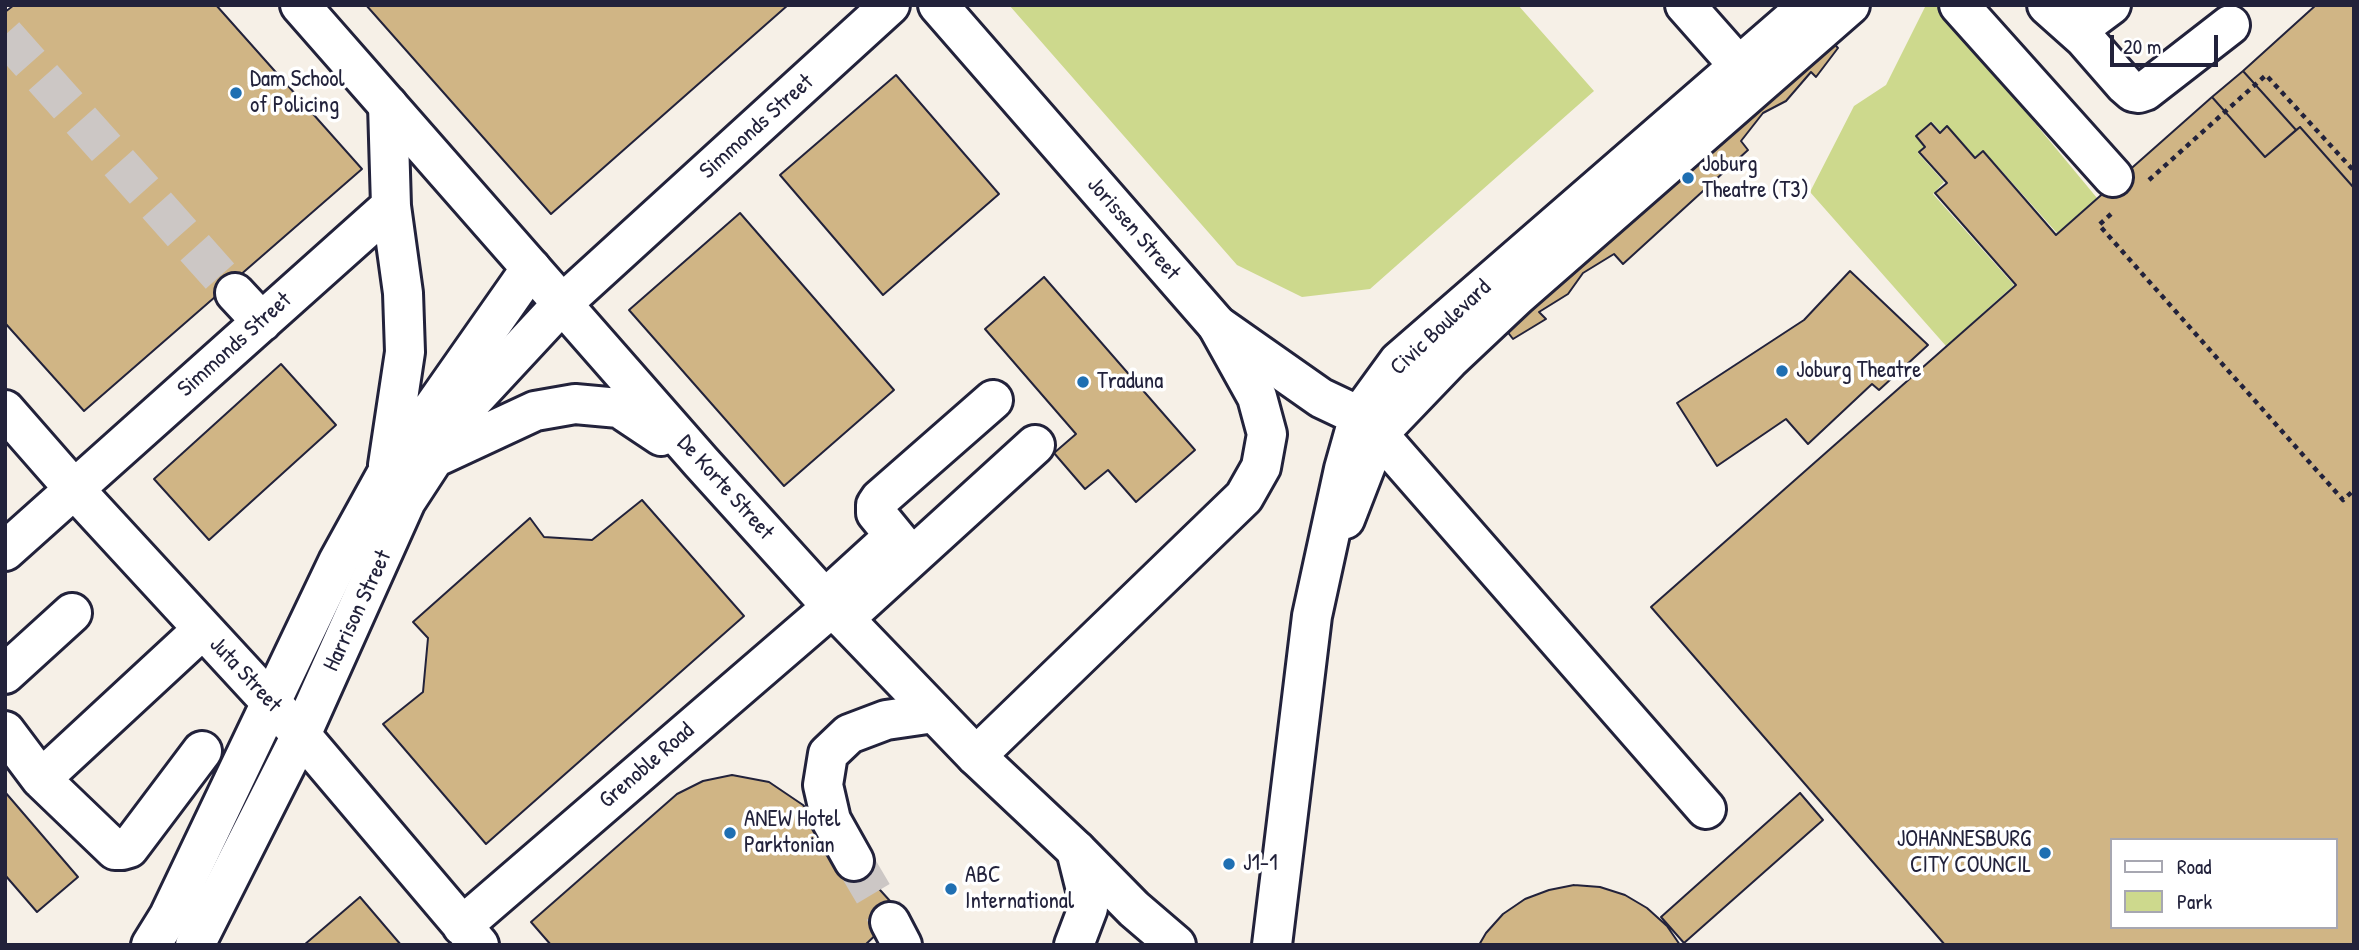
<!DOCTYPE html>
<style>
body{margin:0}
#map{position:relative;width:2359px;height:950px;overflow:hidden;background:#f6f0e7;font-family:"Patrick Hand",sans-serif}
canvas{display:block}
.frame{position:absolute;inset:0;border:7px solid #22223b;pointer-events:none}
.legend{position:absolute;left:2110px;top:838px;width:228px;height:91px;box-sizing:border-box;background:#fff;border:2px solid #a7a7b1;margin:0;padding:9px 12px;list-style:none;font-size:21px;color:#22223b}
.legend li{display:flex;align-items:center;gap:14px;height:35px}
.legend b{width:35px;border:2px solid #a7a7b1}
.scale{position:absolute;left:2110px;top:35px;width:108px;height:32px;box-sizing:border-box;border:4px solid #22223b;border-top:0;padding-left:9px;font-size:21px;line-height:24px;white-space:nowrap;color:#22223b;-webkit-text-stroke:5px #fff;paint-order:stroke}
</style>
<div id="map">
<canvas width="2359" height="950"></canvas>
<div class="frame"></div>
<ul class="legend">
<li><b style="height:9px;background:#fff"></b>Road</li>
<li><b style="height:19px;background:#cdd98d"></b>Park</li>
</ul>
<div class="scale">20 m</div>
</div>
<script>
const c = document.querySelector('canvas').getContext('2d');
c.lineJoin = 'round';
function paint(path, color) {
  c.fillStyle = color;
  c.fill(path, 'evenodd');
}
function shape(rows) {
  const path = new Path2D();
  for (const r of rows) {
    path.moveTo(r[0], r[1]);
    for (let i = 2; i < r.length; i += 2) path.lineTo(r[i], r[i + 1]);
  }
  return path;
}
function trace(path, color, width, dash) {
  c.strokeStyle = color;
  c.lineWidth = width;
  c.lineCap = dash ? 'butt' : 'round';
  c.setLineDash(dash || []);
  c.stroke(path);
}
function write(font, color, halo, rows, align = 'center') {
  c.font = font + ' "Patrick Hand",sans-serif';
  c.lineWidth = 7;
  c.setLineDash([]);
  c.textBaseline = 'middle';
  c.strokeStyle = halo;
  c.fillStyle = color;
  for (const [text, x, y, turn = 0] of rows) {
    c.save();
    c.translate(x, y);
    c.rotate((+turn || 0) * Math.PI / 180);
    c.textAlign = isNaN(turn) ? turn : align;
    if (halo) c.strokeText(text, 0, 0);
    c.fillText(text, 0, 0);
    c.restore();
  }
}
const green = shape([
 [1009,5,1518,5,1594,91,1370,289,1302,297,1237,265],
 [1926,5,1937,5,2097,198,2057,233,1983,150,1975,157,1947,126,1940,131,1932,122,1915,136,1924,147,1918,153,1944,182,1933,194,2014,285,1946,346,1810,192,1854,106,1886,85]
]);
const building = shape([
 [14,5,216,5,362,169,84,411,5,323,5,12,14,5],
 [366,5,788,5,551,214,366,5],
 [2316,5,2354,5,2354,188,2300,127,2296,130,2243,71,2316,5],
 [1825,34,1838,48,1816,77,1811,72,1786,101,1763,113,1741,141,1748,150,1623,264,1614,254,1583,273,1568,294,1539,312,1546,319,1513,339,1499,321,1825,34],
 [2243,71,2296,130,2265,157,2212,97,2243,71],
 [896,75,999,194,883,295,780,175,896,75],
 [2212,97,2265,157,2300,127,2354,188,2354,945,1945,945,1651,607,2016,285,1935,193,1947,183,1919,152,1925,147,1916,136,1931,123,1940,133,1947,126,1975,158,1983,151,2056,235,2212,97],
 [2112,840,2336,840,2336,927,2112,927,2112,840],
 [740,213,894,390,784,486,629,310,740,213],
 [1850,271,1928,345,1879,390,1872,384,1808,444,1786,419,1717,466,1677,403,1804,320,1850,271],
 [1044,277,1195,450,1136,502,1108,470,1085,489,1054,453,1076,434,985,329,1044,277],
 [281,364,336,425,209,540,154,479,281,364],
 [642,500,744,616,486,844,383,724,423,692,428,638,413,622,530,518,544,537,592,540,642,500],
 [732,775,769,782,803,805,900,912,865,945,551,945,531,922,677,794,703,781,732,775],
 [5,792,78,877,37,912,5,875,5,792],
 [1800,793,1823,820,1684,943,1661,917,1800,793],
 [1574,885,1600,887,1625,895,1647,908,1667,926,1680,945,1479,945,1486,933,1503,914,1525,899,1549,890,1574,885],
 [360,897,401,945,304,945,360,897]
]);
const minorTunnel = shape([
 [5,35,235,293],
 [854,861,890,922]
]);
const path = shape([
 [2149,180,2266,75,2354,171],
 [2111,214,2099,225,2343,500,2354,490]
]);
const minor = shape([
 [1685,5,1739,66],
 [1959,5,2113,177],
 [2047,5,2084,38,2125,85,2133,92,2139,93,2145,91,2230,25],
 [2076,31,2111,5],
 [235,293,262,322],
 [562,304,890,5],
 [5,410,75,490,301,735,479,945],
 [1361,418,1378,434,1706,809],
 [388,465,405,352,403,293,391,206,388,105],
 [1345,519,1378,434,1449,360,1517,296,1850,5],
 [5,551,391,206],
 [912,557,876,513,876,505,880,499,993,400],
 [825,599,894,536],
 [844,619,1035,445],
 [5,674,72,613],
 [5,731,41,779],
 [202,751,129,848,122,850,115,850,41,779,203,629],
 [976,756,1244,497,1261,467,1267,434,1257,397,1217,325],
 [854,861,831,820,823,785,828,754,849,734,886,720,934,713],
 [890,922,902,945],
 [462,926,832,607],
 [151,945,169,916,338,562,386,475,531,268],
 [1074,945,1088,908,1086,890,1076,850]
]);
const major = shape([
 [300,5,701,462,825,599,976,756,1076,850,1134,909,1176,945],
 [938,5,1217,325,1321,398,1359,416],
 [434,458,535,411,575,404,619,408,661,436],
 [195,945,301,735,406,501,470,403,562,304],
 [1272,945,1312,616,1344,469,1359,416,1399,361,1809,5]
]);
const markers = [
 [236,93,7,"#1f6fb2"],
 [1688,178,7,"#1f6fb2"],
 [1782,371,7,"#1f6fb2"],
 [1083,382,7,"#1f6fb2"],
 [730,833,7,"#1f6fb2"],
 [2045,853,7,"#1f6fb2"],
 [1229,864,7,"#1f6fb2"],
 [951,889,7,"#1f6fb2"]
];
const poiNames = [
 ["Dam School",250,80],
 ["of Policing",250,106],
 ["Joburg",1702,165],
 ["Theatre (T3)",1702,191],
 ["Joburg Theatre",1796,371],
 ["Traduna",1097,382],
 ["ANEW Hotel",744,820],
 ["Parktonian",744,846],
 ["JOHANNESBURG",2031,840,"right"],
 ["CITY COUNCIL",2031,866,"right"],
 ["J1-1",1243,864],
 ["ABC",965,876],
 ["International",965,902]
];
const streetNames = [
 ["Simmonds Street",757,127,-42],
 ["Jorissen Street",1133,229,49],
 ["Civic Boulevard",1441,328,-43],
 ["Simmonds Street",235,345,-42],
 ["De Korte Street",725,488,48],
 ["Harrison Street",358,611,-65],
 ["Juta Street",245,675,47],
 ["Grenoble Road",647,766,-41]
];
paint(green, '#cdd98d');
paint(building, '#d0b585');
trace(building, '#22223b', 2);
trace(minorTunnel, '#ccc7c5', 38, [38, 19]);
trace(minor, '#22223b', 44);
trace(major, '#22223b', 44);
trace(path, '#22223b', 4.5, [5, 5]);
trace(minor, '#fff', 38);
trace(major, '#fff', 38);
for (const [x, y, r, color] of markers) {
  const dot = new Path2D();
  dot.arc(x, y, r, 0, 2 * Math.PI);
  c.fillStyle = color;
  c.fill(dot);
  trace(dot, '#fff', 2.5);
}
write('23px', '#22223b', '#fff', poiNames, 'left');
write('23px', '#22223b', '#fff', streetNames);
</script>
